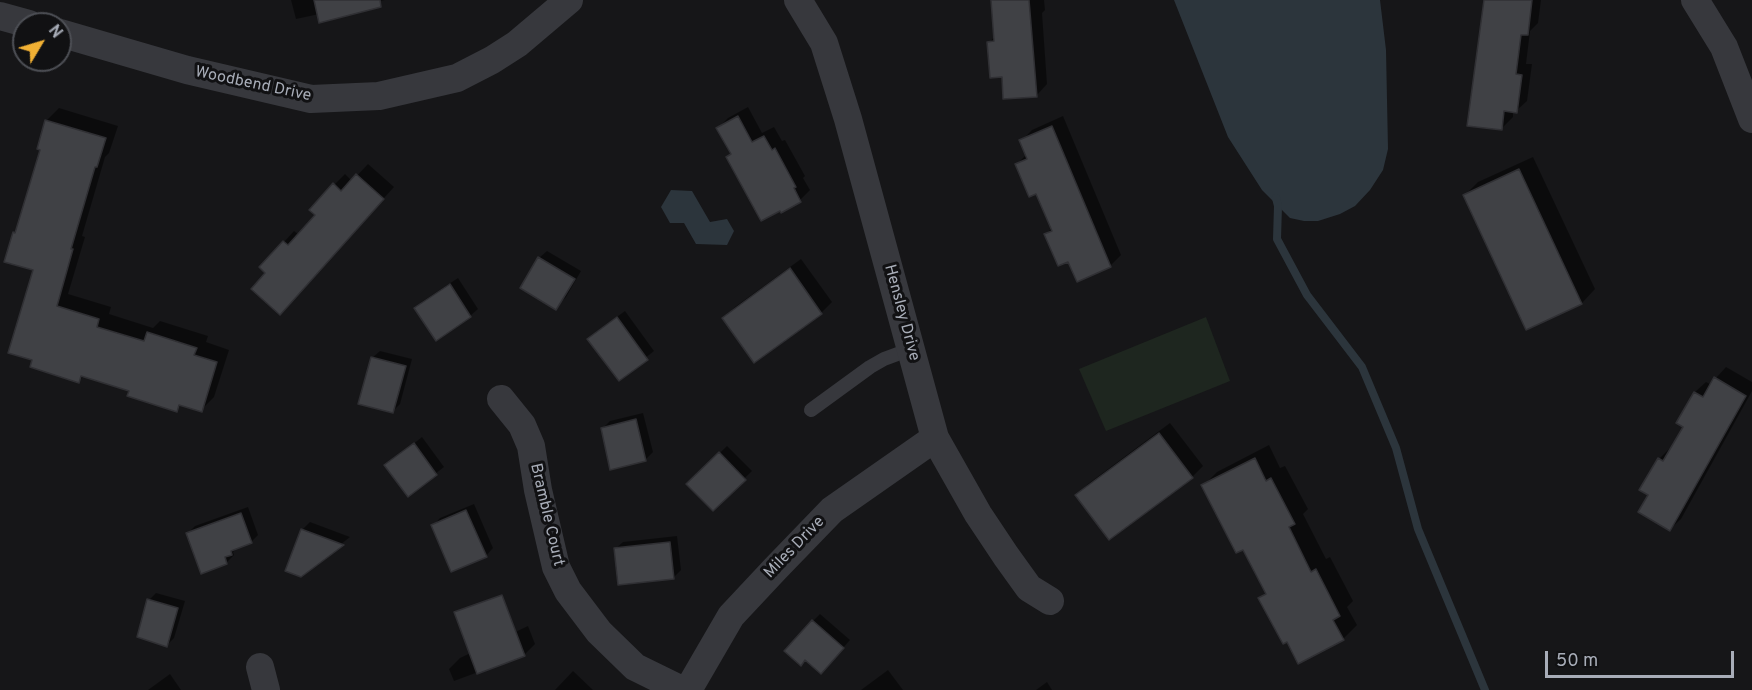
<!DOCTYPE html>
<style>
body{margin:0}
#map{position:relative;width:1752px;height:690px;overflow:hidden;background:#161618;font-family:Overpass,sans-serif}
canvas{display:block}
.north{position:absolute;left:12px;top:12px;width:60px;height:60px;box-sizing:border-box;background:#111113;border:2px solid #4d4f55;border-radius:50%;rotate:52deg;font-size:16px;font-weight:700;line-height:24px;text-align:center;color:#a8adb8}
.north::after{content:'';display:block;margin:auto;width:21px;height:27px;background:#f2b134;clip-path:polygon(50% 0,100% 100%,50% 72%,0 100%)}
.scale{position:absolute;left:1545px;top:651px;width:189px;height:27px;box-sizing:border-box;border:3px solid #a8adb8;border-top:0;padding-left:8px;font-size:18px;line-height:21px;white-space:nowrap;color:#a8adb8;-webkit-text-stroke:4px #111113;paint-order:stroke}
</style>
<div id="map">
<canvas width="1752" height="690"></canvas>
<div class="north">N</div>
<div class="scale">50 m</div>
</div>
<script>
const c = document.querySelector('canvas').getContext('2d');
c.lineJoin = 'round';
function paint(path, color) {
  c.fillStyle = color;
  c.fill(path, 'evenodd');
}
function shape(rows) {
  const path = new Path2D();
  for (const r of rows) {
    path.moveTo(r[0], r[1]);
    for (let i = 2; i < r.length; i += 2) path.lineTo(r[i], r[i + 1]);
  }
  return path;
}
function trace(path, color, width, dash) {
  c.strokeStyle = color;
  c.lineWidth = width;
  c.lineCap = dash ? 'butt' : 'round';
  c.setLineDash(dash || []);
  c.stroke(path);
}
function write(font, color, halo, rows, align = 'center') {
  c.font = font + ' Overpass,sans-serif';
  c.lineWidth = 6;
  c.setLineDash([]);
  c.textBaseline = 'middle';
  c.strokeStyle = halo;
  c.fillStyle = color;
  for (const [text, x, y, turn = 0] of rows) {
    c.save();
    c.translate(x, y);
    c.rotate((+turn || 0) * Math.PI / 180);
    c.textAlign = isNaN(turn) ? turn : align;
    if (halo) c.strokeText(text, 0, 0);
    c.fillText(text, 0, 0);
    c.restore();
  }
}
const green = shape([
 [1206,317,1230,381,1106,431,1079,369]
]);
const water = shape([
 [1174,0,1380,0,1386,50,1388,149,1383,170,1370,190,1355,206,1340,214,1318,221,1304,221,1290,218,1262,190,1228,137],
 [671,190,692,191,710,222,727,219,734,231,727,245,696,244,684,223,670,223,661,207]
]);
const shadow = shape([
 [291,0,385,0,296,19],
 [987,0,1044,0,1045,10,1042,13,1047,84,1037,95,1003,76,989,43,995,36,993,0],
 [1485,0,1541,0,1538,23,1530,31,1526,64,1532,64,1527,101,1516,111,1513,111,1513,117,1502,128],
 [748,107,762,133,774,127,782,141,785,140,805,176,803,178,810,190,800,200,782,211,728,157,732,152,718,128,728,118],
 [59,108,118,126,109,153,105,157,82,236,85,237,68,294,111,307,109,314,153,328,160,321,208,336,206,342,229,350,214,397,201,410,182,404,176,410,130,390,84,376,78,382,35,269,14,233,18,229,41,149,46,121],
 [1063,116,1121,255,1110,266,1069,260,1046,234,1052,228,1037,192,1017,164,1027,154,1021,141,1032,130],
 [1533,157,1595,289,1582,303,1527,328,1464,196,1478,182],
 [368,164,394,187,290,302,268,273,284,242,294,231,299,235,317,215,334,185,345,174,352,181],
 [547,251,581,271,566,297,558,305,539,258],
 [801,259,832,302,821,313,755,361,724,318,735,307],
 [458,278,478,309,470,316,416,308,423,301],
 [625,311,654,351,619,379,596,332],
 [380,351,412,359,400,404,392,412,372,358],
 [1726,367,1752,382,1752,391,1681,519,1670,529,1650,494,1659,459,1670,448,1672,449,1685,426,1678,422,1695,392,1706,382,1712,385,1716,378],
 [643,413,653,452,646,459,611,468,603,428,610,421],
 [1170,423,1203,466,1192,477,1077,495,1088,484],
 [422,437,444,467,408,495,386,466],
 [1269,445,1280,468,1285,466,1308,509,1303,514,1326,559,1330,557,1353,601,1347,607,1357,625,1343,639,1287,640,1260,599,1266,592,1244,548,1203,486,1217,472],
 [727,446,752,471,713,509,688,484],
 [474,504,493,548,486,556,433,526,440,518],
 [248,507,258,535,251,542,238,547,233,552,234,555,226,563,188,533,195,526],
 [310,522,350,537,301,576,302,530],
 [677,536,681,570,674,577,615,549,623,542],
 [156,593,185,601,174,638,167,645,149,600],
 [820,614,850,640,828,665,813,621],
 [528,626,535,644,524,655,454,681,449,669,460,658],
 [888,670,903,690,861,690],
 [573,671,593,690,555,690],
 [170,674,181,690,148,690],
 [1047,682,1052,690,1036,690]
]);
const stream = shape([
 [1276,198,1278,206,1277,239,1307,295,1362,367,1396,448,1418,529,1485,690]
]);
const building = shape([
 [314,0,380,0,381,7,319,23,314,0],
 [991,0,1029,0,1037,97,1003,99,1002,77,990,78,987,42,994,41,991,0],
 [1484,0,1532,0,1528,35,1521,35,1516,74,1522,75,1517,113,1504,111,1502,130,1467,126,1484,0],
 [738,116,752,142,764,136,772,150,775,148,796,187,794,188,801,202,781,213,780,211,761,221,726,157,731,154,716,128,738,116],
 [45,120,106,138,97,167,95,167,71,249,73,249,57,306,99,319,97,327,144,341,147,332,197,348,194,355,217,362,202,412,179,405,177,412,127,396,129,391,81,376,79,383,30,367,32,360,8,353,33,270,4,262,13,232,15,233,40,150,37,149,45,120],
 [1052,126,1111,267,1077,282,1068,262,1058,266,1044,234,1052,231,1036,194,1029,197,1015,164,1027,159,1019,140,1052,126],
 [1519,169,1582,304,1526,330,1463,195,1519,169],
 [356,174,384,199,280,315,251,289,265,273,259,267,283,241,288,245,315,215,309,210,333,183,341,191,356,174],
 [538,257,575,279,556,310,520,288,538,257],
 [790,268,822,314,754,363,722,318,790,268],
 [450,284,471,317,436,341,414,308,450,284],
 [617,317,648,360,619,381,587,339,617,317],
 [371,357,406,366,393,413,358,404,371,357],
 [1714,377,1746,396,1670,531,1638,512,1648,495,1639,490,1658,458,1663,461,1683,427,1676,423,1694,392,1703,397,1714,377],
 [636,419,646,461,610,470,601,428,636,419],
 [1159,433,1193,478,1109,540,1075,495,1159,433],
 [414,443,437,475,408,497,384,465,414,443],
 [719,452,746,480,713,511,686,484,719,452],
 [1255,458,1266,481,1271,478,1295,524,1289,527,1311,572,1316,569,1340,616,1333,620,1344,640,1298,664,1287,642,1283,644,1258,598,1266,594,1243,550,1236,553,1201,485,1255,458],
 [466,510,487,557,451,572,431,525,466,510],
 [241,513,252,543,231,551,232,555,225,557,227,564,201,574,186,533,241,513],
 [301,529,344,545,301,577,285,571,301,529],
 [670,542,674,579,618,585,614,548,670,542],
 [502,595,525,656,477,674,454,612,502,595],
 [147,599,178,608,167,647,137,637,147,599],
 [812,620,844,648,821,674,805,660,801,666,784,651,812,620]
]);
const service = shape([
 [811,410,870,367,884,359,911,349]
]);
const minor = shape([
 [798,0,824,43,848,119,935,438,978,514,1006,556,1029,588,1050,601],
 [1695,0,1724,47,1752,119],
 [0,16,29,24],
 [60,33,187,70,311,99,379,96,457,78,492,60,517,44,569,0],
 [501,399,522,425,531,446,538,490,556,567,568,591,599,632,635,667,682,690],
 [260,667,266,690],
 [688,690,731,616,775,569,832,510,935,438]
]);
const streetNames = [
 ["Woodbend Drive",253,85,12],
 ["Hensley Drive",901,313,75],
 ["Bramble Court",546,515,77],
 ["Miles Drive",795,548,-46]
];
paint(green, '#1e261f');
paint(water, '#2c353c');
paint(shadow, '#0007');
trace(stream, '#2c353c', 8);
paint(building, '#404145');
trace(building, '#303034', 1.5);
trace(service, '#37383d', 14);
trace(minor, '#37383d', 28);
write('16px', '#a8adb8', '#111113', streetNames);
</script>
